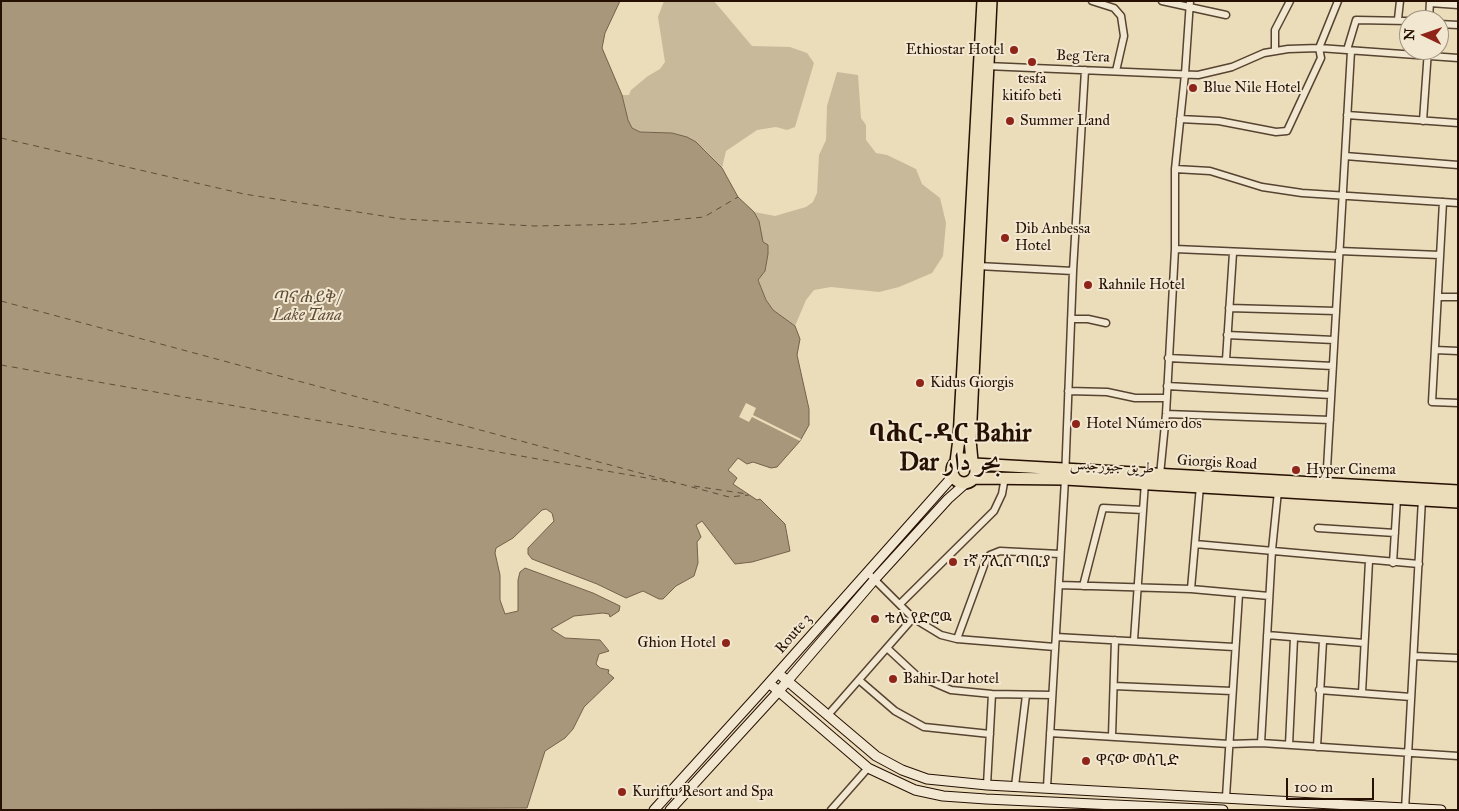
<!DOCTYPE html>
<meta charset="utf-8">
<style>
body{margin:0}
#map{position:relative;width:1459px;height:811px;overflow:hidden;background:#ebdcba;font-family:"IM FELL Great Primer",serif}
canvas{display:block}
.frame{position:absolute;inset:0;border:2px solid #251002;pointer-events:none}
.north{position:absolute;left:1399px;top:10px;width:50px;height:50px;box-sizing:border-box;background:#f2e8d2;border:1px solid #a0927f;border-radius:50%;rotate:273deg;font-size:14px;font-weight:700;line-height:20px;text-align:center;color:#251002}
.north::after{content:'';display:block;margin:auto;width:18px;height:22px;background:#8f2418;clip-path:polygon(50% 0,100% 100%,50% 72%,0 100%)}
.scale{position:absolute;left:1286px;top:778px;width:88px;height:22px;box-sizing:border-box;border:2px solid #251002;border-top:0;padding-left:6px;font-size:15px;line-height:18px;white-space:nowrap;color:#251002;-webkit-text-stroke:4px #f2e8d2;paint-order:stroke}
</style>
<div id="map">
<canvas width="1459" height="811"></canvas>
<div class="frame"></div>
<div class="north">N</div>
<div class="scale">100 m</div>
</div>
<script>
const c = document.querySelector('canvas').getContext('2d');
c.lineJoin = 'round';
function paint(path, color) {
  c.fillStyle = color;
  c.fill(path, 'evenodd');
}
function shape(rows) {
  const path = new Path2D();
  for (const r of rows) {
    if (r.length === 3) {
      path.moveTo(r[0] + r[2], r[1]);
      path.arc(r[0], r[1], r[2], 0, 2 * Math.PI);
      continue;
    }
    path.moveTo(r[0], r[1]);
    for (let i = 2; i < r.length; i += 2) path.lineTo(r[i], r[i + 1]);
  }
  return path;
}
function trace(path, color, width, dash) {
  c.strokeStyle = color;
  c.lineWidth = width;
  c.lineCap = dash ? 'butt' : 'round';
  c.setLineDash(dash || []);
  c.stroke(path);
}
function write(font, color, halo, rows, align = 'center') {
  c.font = font + ' "IM FELL Great Primer",Amiri,"Noto Serif Ethiopic",serif';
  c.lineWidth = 4;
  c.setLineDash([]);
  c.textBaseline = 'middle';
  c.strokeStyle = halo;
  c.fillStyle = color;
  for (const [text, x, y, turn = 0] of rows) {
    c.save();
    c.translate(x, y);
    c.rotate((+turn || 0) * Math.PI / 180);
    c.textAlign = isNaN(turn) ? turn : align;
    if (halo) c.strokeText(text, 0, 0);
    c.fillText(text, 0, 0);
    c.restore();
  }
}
const green = shape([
 [664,1,714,1,752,46,790,47,807,53,814,63,795,127,787,130,776,127,757,130,726,151,722,168,705,150,687,137,672,133,640,132,632,128,628,120,622,95,629,95,631,90,648,76,660,69,665,62,658,17],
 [837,72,858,75,861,118,866,125,866,140,876,153,887,155,916,169,922,184,940,198,946,223,943,256,932,273,899,287,879,292,831,287,814,290,806,300,795,326,773,310,766,300,758,280,765,271,763,242,754,212,775,216,806,207,813,202,817,193,819,155,826,140,827,106]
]);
const water = shape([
 [1,1,620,1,605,33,602,48,622,95,628,120,632,128,640,132,672,133,687,137,696,142,722,168,738,197,754,212,759,221,763,242,768,245,768,254,765,271,758,280,766,300,773,310,795,326,800,339,797,355,809,409,809,425,800,441,777,467,771,468,753,462,747,464,738,458,728,470,737,478,733,484,757,500,760,499,785,524,790,551,752,562,735,564,702,521,696,525,701,537,697,542,698,563,694,576,676,586,663,599,659,599,643,591,626,598,597,584,532,559,528,554,528,548,554,521,552,513,546,509,542,510,513,538,496,548,495,553,500,575,500,600,505,614,518,611,518,580,520,572,525,568,593,593,620,606,619,611,610,617,609,614,603,613,574,616,551,629,565,638,600,640,609,651,599,654,596,664,600,668,609,670,608,673,614,678,584,707,573,729,565,738,545,751,527,808,1,810,1,1]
]);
const pier = shape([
 [746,403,756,408,753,415,801,439,800,441,752,417,749,422,739,417]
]);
const ferry = shape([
 [1,138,244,194,402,219,535,226,630,224,704,217,738,197],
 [1,301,729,497,749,495],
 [1,365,675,483],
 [694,486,747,494]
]);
const street = shape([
 [1092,1,1114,8,1121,16,1124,36,1116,71],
 [1162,1,1226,15],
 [1430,3,1458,5],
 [1398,19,1400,1],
 [1429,20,1430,1],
 [1439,24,1458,25],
 [1347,50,1356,20,1409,21],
 [1275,51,1275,30,1290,1],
 [986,66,1198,75,1232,67,1264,53,1288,49,1319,48,1458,58],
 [1347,115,1458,123],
 [1180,119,1219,121,1276,132,1287,131,1321,58,1319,48,1338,1],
 [1423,121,1428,50],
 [1345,156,1458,165],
 [1175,169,1210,171,1262,187,1302,193,1458,203],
 [1443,202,1432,402,1458,403],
 [1175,249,1339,256],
 [1339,251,1440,255],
 [978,266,1073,271],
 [1438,297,1458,297],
 [1229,308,1336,311],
 [1071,319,1088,319,1106,323],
 [1227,335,1334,340],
 [1435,350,1458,351],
 [1168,358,1333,366],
 [1226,360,1233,253],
 [1167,386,1331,395],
 [1068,391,1107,392,1135,398,1167,398],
 [1166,414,1330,420],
 [1160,475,1166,414,1175,249,1175,169,1185,74,1190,1],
 [1326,486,1351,51],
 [1318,528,1395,533],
 [1195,544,1419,564],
 [1393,563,1397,498],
 [867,572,913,618,941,635,957,639,1055,647],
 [1059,585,1191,589,1269,596],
 [1083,586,1103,508,1143,510],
 [1191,589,1200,486],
 [900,604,994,511,1002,494,1005,477],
 [1267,635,1364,643],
 [1056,637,1234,647],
 [957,639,986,560,990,555,1000,551,1060,554],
 [1134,640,1145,482],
 [887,648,916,675,951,690,992,694,1052,695],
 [1414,656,1458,658],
 [859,680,895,711,924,727,990,734],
 [1114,686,1232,691],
 [1319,690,1411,697],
 [1362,693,1369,561],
 [828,715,913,618],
 [1050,733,1229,744,1261,743,1458,756],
 [1112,736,1115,640],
 [1261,743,1272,550,1278,491],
 [1289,745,1294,638],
 [1317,747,1323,641],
 [987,785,992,694],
 [1015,786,1026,695],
 [1047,787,1065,479,1073,271,1085,70],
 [1226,797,1239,594],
 [831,810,868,768],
 [1405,810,1422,499]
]);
const secondary = shape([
 [778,673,876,756,902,770,927,779,987,785,1441,810],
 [769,683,868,768,915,790,943,796,986,799,1223,810],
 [654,810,761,692,953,476],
 [670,810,778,692,875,579,948,499,966,483]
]);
const highway = shape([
 [964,471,12],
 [972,461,970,440,991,1],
 [956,462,959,439,983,1],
 [974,464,1458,491],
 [975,478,1065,479,1458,502]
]);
const markers = [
 [1014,50,5,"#8f2418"],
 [1032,62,5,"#8f2418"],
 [1193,88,5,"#8f2418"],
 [1010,121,5,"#8f2418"],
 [1005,238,5,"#8f2418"],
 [1088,285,5,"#8f2418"],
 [920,383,5,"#8f2418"],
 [1076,424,5,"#8f2418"],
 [1296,470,5,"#8f2418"],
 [953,562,5,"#8f2418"],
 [875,619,5,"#8f2418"],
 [726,643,5,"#8f2418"],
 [893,679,5,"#8f2418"],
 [1086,761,5,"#8f2418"],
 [622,792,5,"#8f2418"]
];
const poiNames = [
 ["Ethiostar Hotel",1004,50,"right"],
 ["tesfa",1032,79,"center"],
 ["kitifo beti",1032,96,"center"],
 ["Blue Nile Hotel",1203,88],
 ["Summer Land",1020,121],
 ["Dib Anbessa",1015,229],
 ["Hotel",1015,246],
 ["Rahnile Hotel",1098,285],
 ["Kidus Giorgis",930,383],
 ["Hotel Número dos",1086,424],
 ["Hyper Cinema",1306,470],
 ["1ኛ ፖሊስ ጣቢያ",963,562],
 ["ቴሌ የድሮዉ",885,619],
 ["Ghion Hotel",716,643,"right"],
 ["Bahir Dar hotel",903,679],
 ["ዋናው መስጊድ",1096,761],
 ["Kuriftu Resort and Spa",632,792]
];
const streetNames = [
 ["Beg Tera",1083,57,2],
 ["Giorgis Road",1217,463,3],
 ["طريق جيورجيس",1112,467,3],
 ["Route 3",794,634,-49]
];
const waterNames = [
 ["ጣና ሐይቅ /",307,298],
 ["Lake Tana",307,316]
];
const townNames = [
 ["ባሕር-ዳር Bahir",950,435],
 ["Dar بحر دار",950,464]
];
paint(green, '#c9b99b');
paint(water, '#a8977b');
trace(water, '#74614b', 1);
paint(pier, '#ebdcba');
trace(ferry, '#604d38', 1, [6, 5]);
trace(street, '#564330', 9);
trace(secondary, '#251002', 11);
trace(highway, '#251002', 14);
trace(street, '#f2e8d2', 6);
trace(secondary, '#f2e8d2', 9);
trace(highway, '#ebdcba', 11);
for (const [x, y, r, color] of markers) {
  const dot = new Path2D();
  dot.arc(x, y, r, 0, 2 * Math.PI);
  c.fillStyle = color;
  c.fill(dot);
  trace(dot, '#f2e8d2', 2);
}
write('15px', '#251002', '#f2e8d2', poiNames, 'left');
write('15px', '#251002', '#f2e8d2', streetNames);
write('italic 16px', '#604d38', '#f2e8d2', waterNames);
write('bold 25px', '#251002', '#f2e8d2', townNames);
</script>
